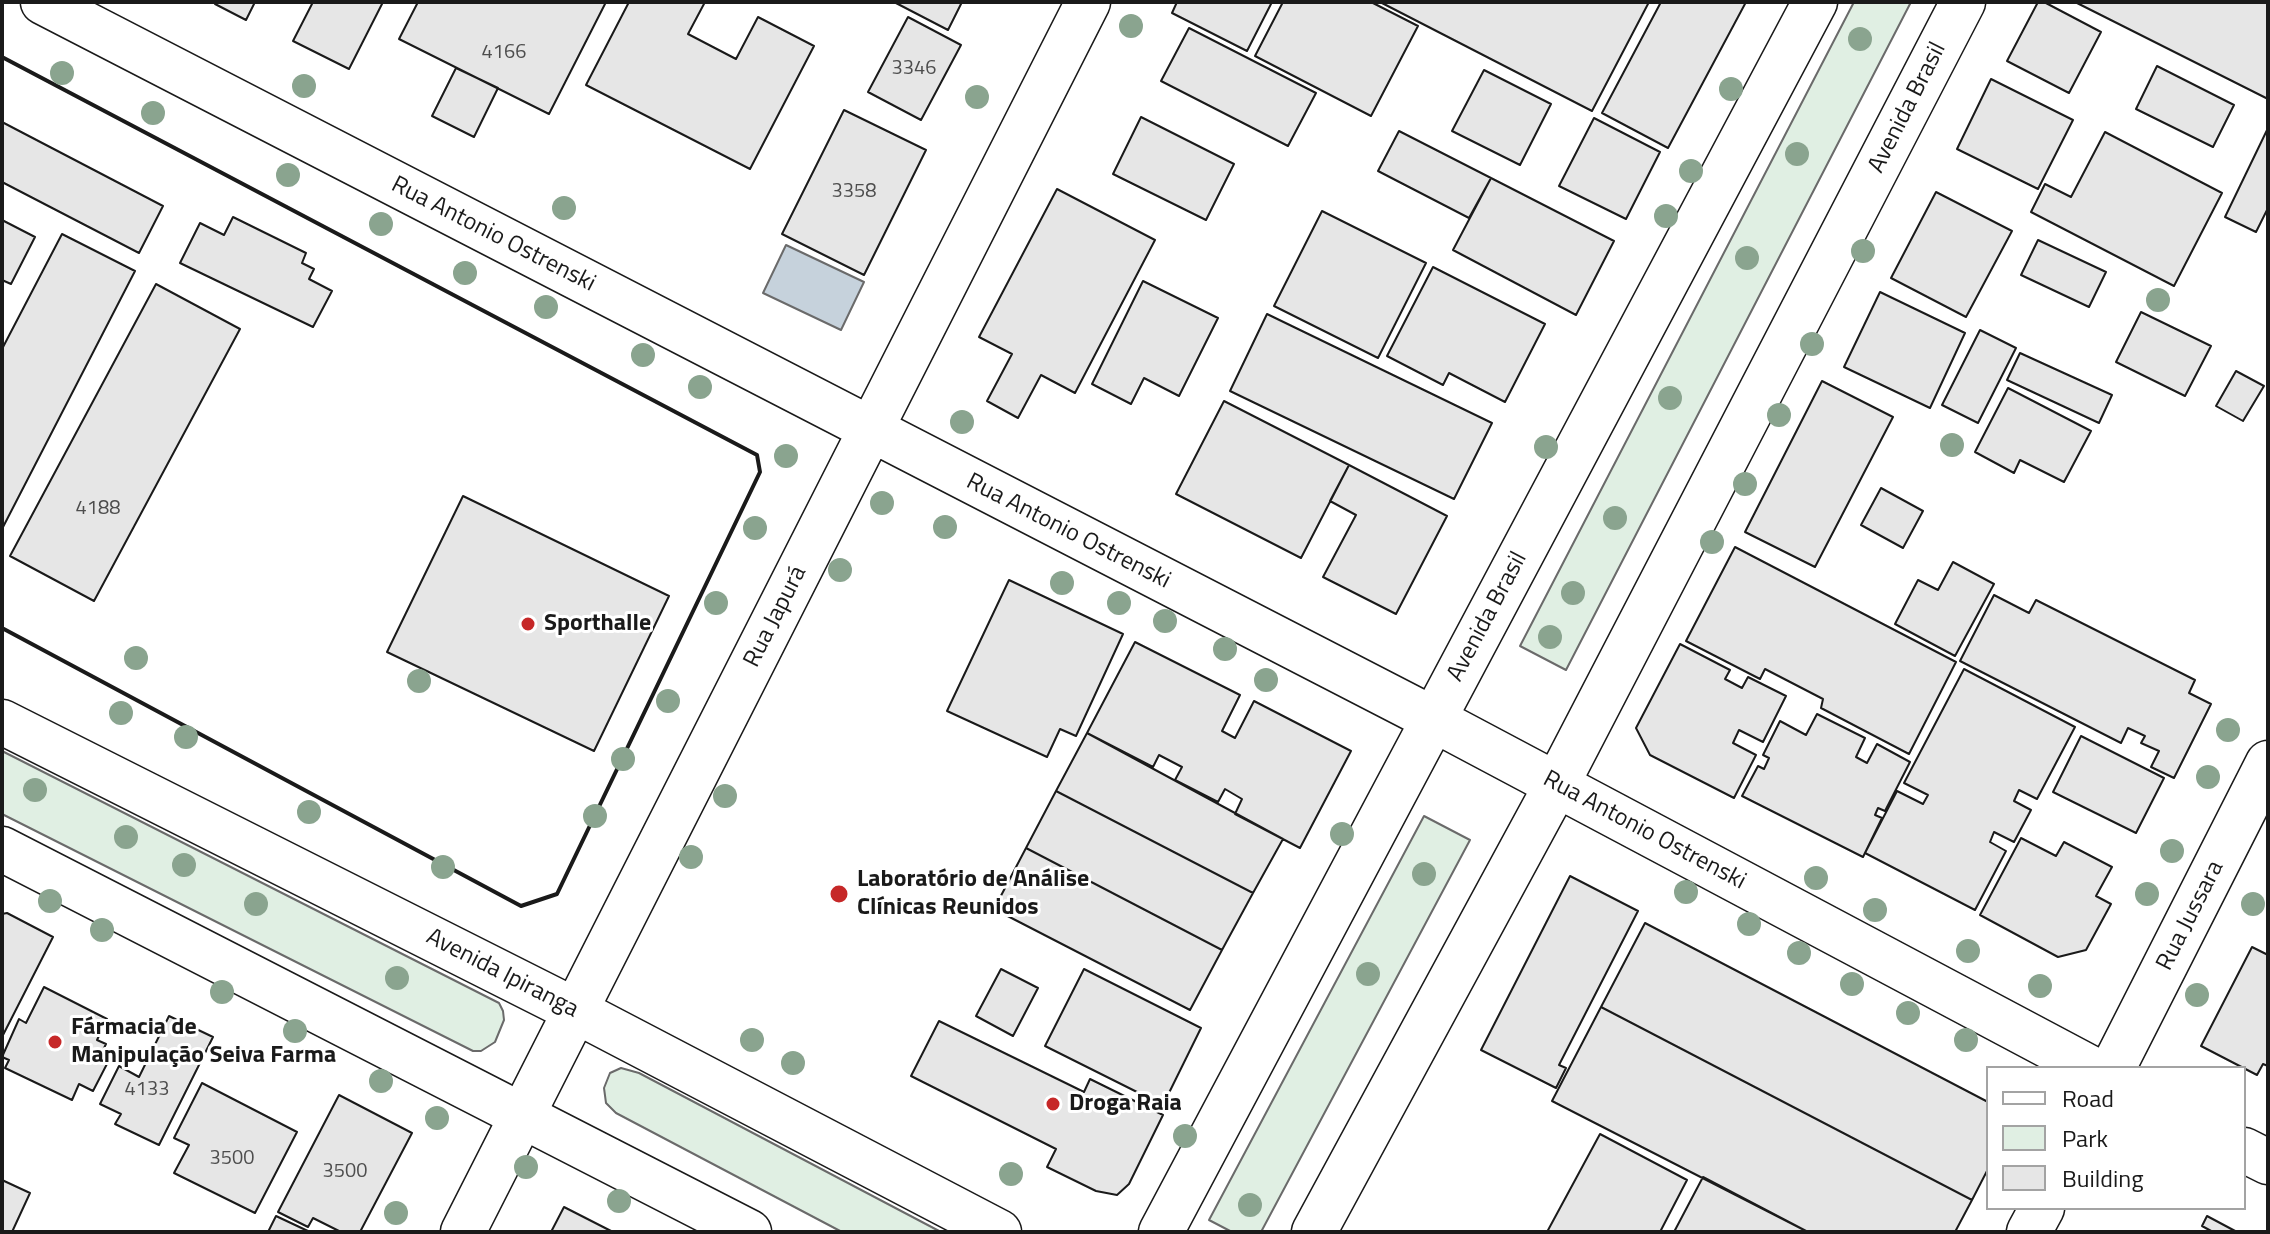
<!DOCTYPE html>
<meta charset="utf-8">
<style>
body{margin:0}
#map{position:relative;width:2270px;height:1234px;overflow:hidden;background:#fff;font-family:"Titillium Web",sans-serif}
canvas{display:block}
.frame{position:absolute;inset:0;border:4px solid #1a1a1a;pointer-events:none}
.legend{position:absolute;left:1986px;top:1066px;width:260px;height:144px;box-sizing:border-box;background:#fff;border:2px solid #a3a3a3;margin:0;padding:10px 14px;list-style:none;font-size:24px;color:#1a1a1a}
.legend li{display:flex;align-items:center;gap:16px;height:40px}
.legend b{width:40px;border:2px solid #a3a3a3}
</style>
<div id="map">
<canvas width="2270" height="1234"></canvas>
<div class="frame"></div>
<ul class="legend">
<li><b style="height:10px;background:#fff"></b>Road</li>
<li><b style="height:22px;background:#e0efe3"></b>Park</li>
<li><b style="height:22px;background:#e6e6e6"></b>Building</li>
</ul>
</div>
<script>
const c = document.querySelector('canvas').getContext('2d');
c.lineJoin = 'round';
function paint(path, color) {
  c.fillStyle = color;
  c.fill(path, 'evenodd');
}
function shape(rows) {
  const path = new Path2D();
  for (const r of rows) {
    path.moveTo(r[0], r[1]);
    for (let i = 2; i < r.length; i += 2) path.lineTo(r[i], r[i + 1]);
  }
  return path;
}
function trace(path, color, width, dash) {
  c.strokeStyle = color;
  c.lineWidth = width;
  c.lineCap = dash ? 'butt' : 'round';
  c.setLineDash(dash || []);
  c.stroke(path);
}
function write(font, color, halo, rows, align = 'center') {
  c.font = font + ' "Titillium Web",sans-serif';
  c.lineWidth = 6;
  c.setLineDash([]);
  c.textBaseline = 'middle';
  c.strokeStyle = halo;
  c.fillStyle = color;
  for (const [text, x, y, turn = 0] of rows) {
    c.save();
    c.translate(x, y);
    c.rotate((+turn || 0) * Math.PI / 180);
    c.textAlign = isNaN(turn) ? turn : align;
    if (halo) c.strokeText(text, 0, 0);
    c.fillText(text, 0, 0);
    c.restore();
  }
}
const green = shape([
 [1854,2,1911,2,1566,670,1520,646,1854,2],
 [2,751,499,1003,503,1011,504,1020,495,1042,481,1051,473,1051,2,814,2,751],
 [1424,816,1470,840,1261,1232,1232,1232,1209,1220,1424,816],
 [621,1068,639,1073,941,1232,842,1232,616,1113,606,1103,604,1088,610,1073,621,1068]
]);
const water = shape([
 [786,245,864,282,841,330,763,293,786,245]
]);
const building = shape([
 [216,2,255,2,246,20,215,4,216,2],
 [313,2,383,2,349,69,293,41,313,2],
 [418,2,606,2,549,114,399,39,418,2],
 [629,2,705,2,688,34,736,59,758,17,814,46,750,169,586,85,629,2],
 [894,2,962,2,948,30,894,2],
 [1177,2,1272,2,1247,51,1172,13,1177,2],
 [1283,2,1371,2,1418,26,1371,116,1255,56,1283,2],
 [1380,2,1649,2,1592,111,1380,2],
 [1661,2,1746,2,1668,148,1602,113,1661,2],
 [2038,2,2044,2,2101,32,2069,93,2007,61,2038,2],
 [2075,2,2268,2,2268,99,2075,2],
 [908,17,961,45,921,120,868,92,908,17],
 [1189,28,1316,93,1288,146,1161,81,1189,28],
 [2157,66,2234,105,2213,147,2136,109,2157,66],
 [456,68,498,88,474,137,432,116,456,68],
 [1484,70,1551,104,1520,165,1452,131,1484,70],
 [1991,79,2073,120,2038,189,1957,149,1991,79],
 [844,110,926,150,864,275,782,234,844,110],
 [1141,117,1234,164,1206,220,1113,174,1141,117],
 [1594,118,1660,152,1626,219,1559,186,1594,118],
 [2,122,163,206,139,253,2,182,2,122],
 [2268,128,2268,208,2256,232,2225,217,2268,128],
 [1399,131,1491,178,1469,218,1378,171,1399,131],
 [2105,132,2222,193,2174,286,2031,212,2045,184,2071,197,2105,132],
 [1491,178,1614,241,1576,315,1453,250,1491,178],
 [1057,189,1155,240,1075,393,1041,375,1018,418,987,401,1012,354,979,337,1057,189],
 [1936,192,2012,231,1966,317,1891,278,1936,192],
 [1322,211,1426,263,1378,358,1274,306,1322,211],
 [233,217,306,253,302,263,314,269,309,279,332,291,313,327,180,263,200,223,224,235,233,217],
 [2,220,35,237,11,284,2,280,2,220],
 [62,234,135,271,2,529,2,349,62,234],
 [2038,240,2106,272,2089,307,2021,275,2038,240],
 [1433,267,1545,324,1505,402,1449,373,1443,385,1387,356,1433,267],
 [1143,281,1218,318,1179,396,1144,378,1131,404,1092,384,1143,281],
 [156,284,240,329,94,601,10,556,156,284],
 [1880,292,1965,333,1930,408,1844,367,1880,292],
 [2141,312,2211,346,2185,396,2116,362,2141,312],
 [1267,314,1492,423,1454,499,1230,391,1267,314],
 [1980,330,2016,348,1978,423,1942,405,1980,330],
 [2020,353,2112,395,2099,423,2007,380,2020,353],
 [2236,371,2264,386,2243,421,2216,406,2236,371],
 [1822,381,1893,417,1815,567,1745,532,1822,381],
 [2008,388,2091,431,2064,482,2020,460,2014,473,1975,452,2008,388],
 [1224,401,1349,465,1301,558,1176,494,1224,401],
 [1349,465,1447,516,1396,614,1323,577,1356,515,1330,501,1349,465],
 [1881,488,1923,511,1903,548,1861,525,1881,488],
 [463,496,669,596,594,751,387,652,463,496],
 [1735,547,1956,662,1909,754,1821,708,1823,699,1765,669,1760,679,1686,641,1735,547],
 [1953,562,1994,584,1955,656,1895,624,1918,580,1938,590,1953,562],
 [1009,580,1123,634,1076,736,1060,729,1047,757,947,711,1009,580],
 [1994,595,2029,613,2036,600,2195,680,2189,693,2211,704,2174,778,2151,767,2159,751,2141,743,2145,736,2128,728,2121,743,1960,661,1994,595],
 [1135,642,1240,695,1222,731,1235,738,1254,701,1351,751,1300,848,1235,814,1242,799,1225,789,1218,802,1175,780,1182,767,1159,755,1153,767,1087,733,1135,642],
 [1680,644,1730,670,1725,679,1742,688,1748,677,1786,696,1763,742,1739,730,1733,743,1756,755,1734,798,1650,755,1636,728,1680,644],
 [1964,669,2075,727,2037,799,2019,790,2014,801,2031,810,2014,842,1994,832,1990,842,2006,851,1975,910,1865,853,1897,791,1923,804,1928,795,1904,783,1964,669],
 [1817,714,1865,738,1856,757,1867,763,1877,744,1910,762,1885,811,1878,808,1875,815,1882,818,1863,857,1742,796,1758,766,1764,769,1769,758,1763,755,1780,721,1806,735,1817,714],
 [1087,733,1283,839,1253,893,1056,791,1087,733],
 [2081,736,2164,778,2136,833,2053,792,2081,736],
 [1056,791,1253,893,1222,950,1026,848,1056,791],
 [2021,838,2056,856,2064,842,2112,867,2096,896,2111,904,2086,950,2058,957,1980,915,2021,838],
 [1026,848,1222,950,1190,1010,994,909,1026,848],
 [1570,876,1638,911,1559,1065,1566,1068,1556,1088,1481,1050,1570,876],
 [7,913,53,937,2,1037,2,914,7,913],
 [1645,923,1988,1102,1988,1169,1972,1200,1601,1007,1645,923],
 [2252,947,2268,955,2268,1066,2263,1064,2257,1075,2201,1046,2252,947],
 [1001,969,1038,988,1013,1036,976,1016,1001,969],
 [1084,969,1201,1028,1163,1105,1045,1046,1084,969],
 [44,987,107,1019,97,1040,106,1044,100,1056,109,1060,93,1091,79,1084,72,1100,5,1068,9,1060,2,1057,19,1019,26,1023,44,987],
 [1601,1007,1972,1200,1955,1232,1808,1232,1552,1101,1601,1007],
 [169,1016,213,1037,159,1145,115,1124,121,1114,100,1104,119,1066,139,1077,169,1016],
 [939,1021,1084,1092,1090,1079,1163,1115,1129,1184,1117,1195,1096,1191,1047,1167,1056,1149,911,1076,939,1021],
 [202,1083,297,1132,255,1213,174,1173,189,1145,174,1138,202,1083],
 [339,1095,412,1133,360,1232,341,1232,313,1218,308,1227,278,1212,339,1095],
 [1600,1134,1687,1180,1660,1232,1547,1232,1600,1134],
 [1703,1177,1808,1232,1674,1232,1703,1177],
 [2,1180,30,1193,12,1232,2,1232,2,1180],
 [564,1207,613,1232,551,1232,564,1207],
 [276,1216,310,1232,268,1232,276,1216],
 [2207,1216,2237,1232,2213,1232,2202,1226,2207,1216]
]);
const street = shape([
 [43,2,1433,719],
 [2113,1068,2268,763],
 [463,1232,1088,2],
 [2029,1232,2042,1208]
]);
const secondary = shape([
 [1433,719,2090,1068],
 [2,722,576,1011,999,1232],
 [2,849,749,1232],
 [2244,1150,2268,1162],
 [1161,1232,1815,2],
 [1314,1232,1557,784,1963,2]
]);
const wall = shape([
 [2,57,757,455,760,472,557,894,521,906,2,628]
]);
const trees = [
 [1131,26],
 [1860,39],
 [62,73],
 [304,86],
 [1731,89],
 [977,97],
 [153,113],
 [1797,154],
 [1691,171],
 [288,175],
 [564,208],
 [1666,216],
 [381,224],
 [1863,251],
 [1747,258],
 [465,273],
 [2158,300],
 [546,307],
 [1812,344],
 [643,355],
 [700,387],
 [1670,398],
 [1779,415],
 [962,422],
 [1952,445],
 [1546,447],
 [786,456],
 [1745,484],
 [882,503],
 [1615,518],
 [945,527],
 [755,528],
 [1712,542],
 [840,570],
 [1062,583],
 [1573,593],
 [716,603],
 [1119,603],
 [1165,621],
 [1550,637],
 [1225,649],
 [136,658],
 [1266,680],
 [419,681],
 [668,701],
 [121,713],
 [2228,730],
 [186,737],
 [623,759],
 [2208,777],
 [35,790],
 [725,796],
 [309,812],
 [595,816],
 [1342,834],
 [126,837],
 [2172,851],
 [691,857],
 [184,865],
 [443,867],
 [1424,874],
 [1816,878],
 [1686,892],
 [2147,894],
 [50,901],
 [256,904],
 [2253,904],
 [1875,910],
 [1749,924],
 [102,930],
 [1968,951],
 [1799,953],
 [1368,974],
 [397,978],
 [1852,984],
 [2040,986],
 [222,992],
 [2197,995],
 [1908,1013],
 [295,1031],
 [752,1040],
 [1966,1040],
 [793,1063],
 [381,1081],
 [437,1118],
 [1185,1136],
 [526,1167],
 [1011,1174],
 [619,1201],
 [1250,1205],
 [396,1213]
];
const markers = [
 [528,624,8,"#c62828"],
 [839,894,10,"#c62828"],
 [55,1042,8,"#c62828"],
 [1053,1104,8,"#c62828"]
];
const numberNames = [
 ["4166",504,53],
 ["3346",914,69],
 ["3358",854,192],
 ["4188",98,509],
 ["4133",147,1090],
 ["3500",232,1159],
 ["3500",345,1172]
];
const streetNames = [
 ["Avenida Brasil",1908,108,-63],
 ["Rua Antonio Ostrenski",493,235,27],
 ["Rua Antonio Ostrenski",1068,532,27],
 ["Rua Japurá",776,617,-63],
 ["Avenida Brasil",1488,617,-62],
 ["Rua Antonio Ostrenski",1644,831,28],
 ["Rua Jussara",2191,916,-63],
 ["Avenida Ipiranga",502,974,27]
];
const poiNames = [
 ["Sporthalle",544,624],
 ["Laboratório de Análise",857,880],
 ["Clínicas Reunidos",857,908],
 ["Fármacia de",71,1028],
 ["Manipulação Seiva Farma",71,1056],
 ["Droga Raia",1069,1104]
];
paint(green, '#e0efe3');
trace(green, '#6a6a6a', 2);
paint(water, '#c6d2dc');
trace(water, '#6a6a6a', 2);
paint(building, '#e6e6e6');
trace(building, '#1a1a1a', 2);
trace(street, '#1a1a1a', 47);
trace(secondary, '#1a1a1a', 47);
trace(street, '#fff', 44);
trace(secondary, '#fff', 44);
trace(wall, '#1a1a1a', 4);
c.fillStyle = '#8aa48f';
for (const [x, y] of trees) {
  c.beginPath();
  c.arc(x, y, 12, 0, 2 * Math.PI);
  c.fill();
}
for (const [x, y, r, color] of markers) {
  const dot = new Path2D();
  dot.arc(x, y, r, 0, 2 * Math.PI);
  c.fillStyle = color;
  c.fill(dot);
  trace(dot, '#fff', 3);
}
write('20px', '#4d4d4d', null, numberNames);
write('24px', '#1a1a1a', '#fff', streetNames);
write('bold 24px', '#1a1a1a', '#fff', poiNames, 'left');
</script>
